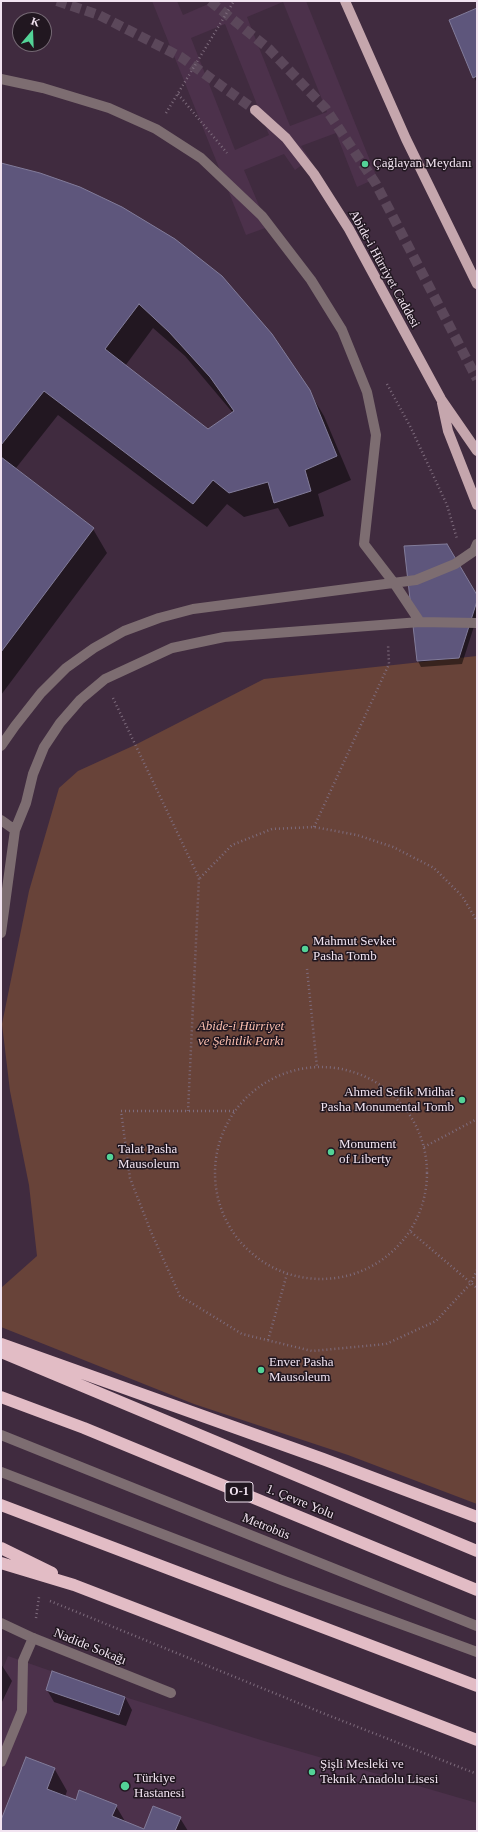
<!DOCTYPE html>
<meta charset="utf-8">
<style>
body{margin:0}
#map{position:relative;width:478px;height:1832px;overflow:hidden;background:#402b3f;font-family:Georgia,serif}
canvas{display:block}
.frame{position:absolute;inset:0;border:2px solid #f2e4f1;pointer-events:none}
.north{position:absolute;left:12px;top:12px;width:40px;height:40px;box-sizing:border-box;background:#211720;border:1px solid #756974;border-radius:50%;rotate:19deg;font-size:11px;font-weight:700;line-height:16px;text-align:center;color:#f2e4f1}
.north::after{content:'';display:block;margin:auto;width:14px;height:18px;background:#53d397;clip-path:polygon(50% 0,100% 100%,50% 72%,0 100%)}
</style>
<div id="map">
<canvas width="478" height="1832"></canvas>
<div class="frame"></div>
<div class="north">K</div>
</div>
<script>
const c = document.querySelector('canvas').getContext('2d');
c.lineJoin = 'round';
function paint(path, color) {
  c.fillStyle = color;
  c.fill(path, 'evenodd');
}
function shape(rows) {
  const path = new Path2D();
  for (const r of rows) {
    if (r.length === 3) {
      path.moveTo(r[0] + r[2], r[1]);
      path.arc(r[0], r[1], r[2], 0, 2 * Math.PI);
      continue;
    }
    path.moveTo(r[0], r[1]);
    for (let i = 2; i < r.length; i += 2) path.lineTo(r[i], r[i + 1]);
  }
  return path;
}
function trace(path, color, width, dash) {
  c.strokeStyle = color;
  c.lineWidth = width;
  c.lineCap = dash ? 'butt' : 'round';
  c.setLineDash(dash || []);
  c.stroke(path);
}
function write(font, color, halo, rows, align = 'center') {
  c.font = font + ' Georgia,serif';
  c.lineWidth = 3;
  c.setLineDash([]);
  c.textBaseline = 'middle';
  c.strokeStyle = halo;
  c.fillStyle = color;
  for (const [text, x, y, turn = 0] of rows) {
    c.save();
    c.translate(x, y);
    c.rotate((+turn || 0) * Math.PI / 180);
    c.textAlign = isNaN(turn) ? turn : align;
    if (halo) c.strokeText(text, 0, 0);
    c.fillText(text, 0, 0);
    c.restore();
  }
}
const built = shape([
 [152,1,177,1,183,15,215,1,306,1,377,178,357,187,336,133,301,146,310,159,295,170,284,154,244,170,268,227,246,235],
 [283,2,327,112,290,126,247,17],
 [225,24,269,135,235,150,191,38],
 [8,1656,125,1697,264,1741,477,1803,477,1831,1,1831,1,1673]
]);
const green = shape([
 [477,656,477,1504,348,1455,194,1404,1,1327,1,1288,37,1256,29,1185,10,1091,2,1024,29,891,59,788,78,771,135,745,264,679]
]);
const shadow = shape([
 [477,9,477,83,474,77],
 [1,164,309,391,324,416,351,480,318,494,324,516,289,527,278,508,244,517,227,504,207,527,58,415,16,468,93,529,107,553,1,695],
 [153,328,185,356,233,413,208,430,125,366],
 [477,597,477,617,462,664,421,667,418,661],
 [1,1664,12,1681,1,1704],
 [47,1690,125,1697,132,1710,126,1726,54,1702],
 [54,1768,67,1791,65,1797,76,1801,116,1806,126,1823,145,1830,180,1818,188,1831,1,1831,1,1822]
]);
const building = shape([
 [477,8,477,76,473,78,449,20,477,8],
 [1,163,40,173,80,187,122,207,175,239,222,276,272,334,310,390,337,456,305,470,311,491,274,503,268,482,229,493,213,480,193,504,44,391,1,445,1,163],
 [139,304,169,332,210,377,234,411,208,429,105,349,139,304],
 [1,457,94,528,1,652,1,457],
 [447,544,477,595,477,601,459,658,417,661,404,546,447,544],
 [52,1671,125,1697,119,1715,46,1690,52,1671],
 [26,1757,55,1768,47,1789,76,1800,79,1790,117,1805,112,1816,144,1829,153,1806,181,1817,175,1831,1,1831,1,1820,26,1757]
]);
const primaryTunnel = shape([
 [57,1,99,15,181,57,255,110],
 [210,1,269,49,326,109,376,184,477,379]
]);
const path = shape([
 [178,94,227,153],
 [166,113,234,1],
 [387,384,411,428,447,505,457,539],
 [113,698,199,878,188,1111],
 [314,827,389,664,388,644],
 [200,878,232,845,272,829,314,827,357,835,393,847,434,868,462,896,477,921],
 [307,969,317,1067],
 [321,1173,106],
 [234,1111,121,1111,130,1178,151,1232,180,1296,242,1334,312,1351,386,1344,436,1321,471,1283,477,1270],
 [424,1147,477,1119],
 [411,1232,477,1288],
 [268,1340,287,1274],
 [50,1601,325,1714,477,1774],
 [36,1618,39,1597]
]);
const lane = shape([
 [1,79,43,88,109,108,156,129,201,158,262,216,311,280,342,330,367,392,376,435,364,544,394,583,420,622],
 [1,746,15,726,41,693,66,668,94,648,124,631,159,618,193,609,416,580,455,564,474,551,477,544],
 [1,820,15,830],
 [1,933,15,830,26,803,33,774,44,747,60,723,80,700,105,679,172,648,224,637,420,622,477,623],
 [1,1435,477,1626],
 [1,1472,284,1581,477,1652],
 [1,1762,22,1711,23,1661,33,1638]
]);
const street = shape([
 [1,1623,33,1638,171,1693]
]);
const primary = shape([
 [345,1,406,139,477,284],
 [255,110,286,138,314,174,349,229,441,399,477,451],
 [442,403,448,431,477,505]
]);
const highway = shape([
 [1,1344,323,1459,477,1517],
 [1,1352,477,1551],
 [1,1397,84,1428,477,1590],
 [1,1505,477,1686],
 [1,1548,52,1573],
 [1,1563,74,1585,477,1740]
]);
const markers = [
 [365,164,4,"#53d397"],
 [305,949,4,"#53d397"],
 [462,1100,4,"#53d397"],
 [331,1152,4,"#53d397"],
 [110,1157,4,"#53d397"],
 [261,1370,4,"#53d397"],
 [312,1772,4,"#53d397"],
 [125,1786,5,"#53d397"]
];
const shields = [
 [239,1492,28]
];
const shieldNames = [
 ["O-1",239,1492]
];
const poiNames = [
 ["Çağlayan Meydanı",373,164],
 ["Mahmut Sevket",313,942],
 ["Pasha Tomb",313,957],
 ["Ahmed Sefik Midhat",454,1093,"right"],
 ["Pasha Monumental Tomb",454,1108,"right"],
 ["Monument",339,1145],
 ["of Liberty",339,1160],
 ["Talat Pasha",118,1150],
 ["Mausoleum",118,1165],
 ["Enver Pasha",269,1363],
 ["Mausoleum",269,1378],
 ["Şişli Mesleki ve",320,1765],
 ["Teknik Anadolu Lisesi",320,1780],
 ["Türkiye",134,1779],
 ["Hastanesi",134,1794]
];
const streetNames = [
 ["Abide-i Hürriyet Caddesi",384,269,61],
 ["1. Çevre Yolu",300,1502,22],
 ["Metrobüs",266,1527,22],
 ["Nadide Sokağı",90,1647,22]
];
const parkNames = [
 ["Abide-i Hürriyet",241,1027],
 ["ve Şehitlik Parkı",241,1042]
];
paint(built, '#4c314b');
paint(green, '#684339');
paint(shadow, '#0007');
paint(building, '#5e567c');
trace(building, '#827c9a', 1);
trace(primaryTunnel, '#5b475a', 10, [10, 5]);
trace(path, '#7e6c7d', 2.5, [1, 3]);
trace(lane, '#7d6d71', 10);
trace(street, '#7d6d71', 10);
trace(primary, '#c5a6ad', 10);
trace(highway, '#e2bcc5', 12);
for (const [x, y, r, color] of markers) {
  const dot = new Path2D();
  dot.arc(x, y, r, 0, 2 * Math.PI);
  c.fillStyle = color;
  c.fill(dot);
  trace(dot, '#211720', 1.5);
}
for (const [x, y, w] of shields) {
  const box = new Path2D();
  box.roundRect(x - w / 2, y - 10, w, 20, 3);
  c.fillStyle = '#211720';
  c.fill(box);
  trace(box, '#f2e4f1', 1);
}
write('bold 12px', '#f2e4f1', null, shieldNames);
write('13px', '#f2e4f1', '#211720', poiNames, 'left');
write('13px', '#f2e4f1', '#211720', streetNames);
write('italic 13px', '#fbbfaf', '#211720', parkNames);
</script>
